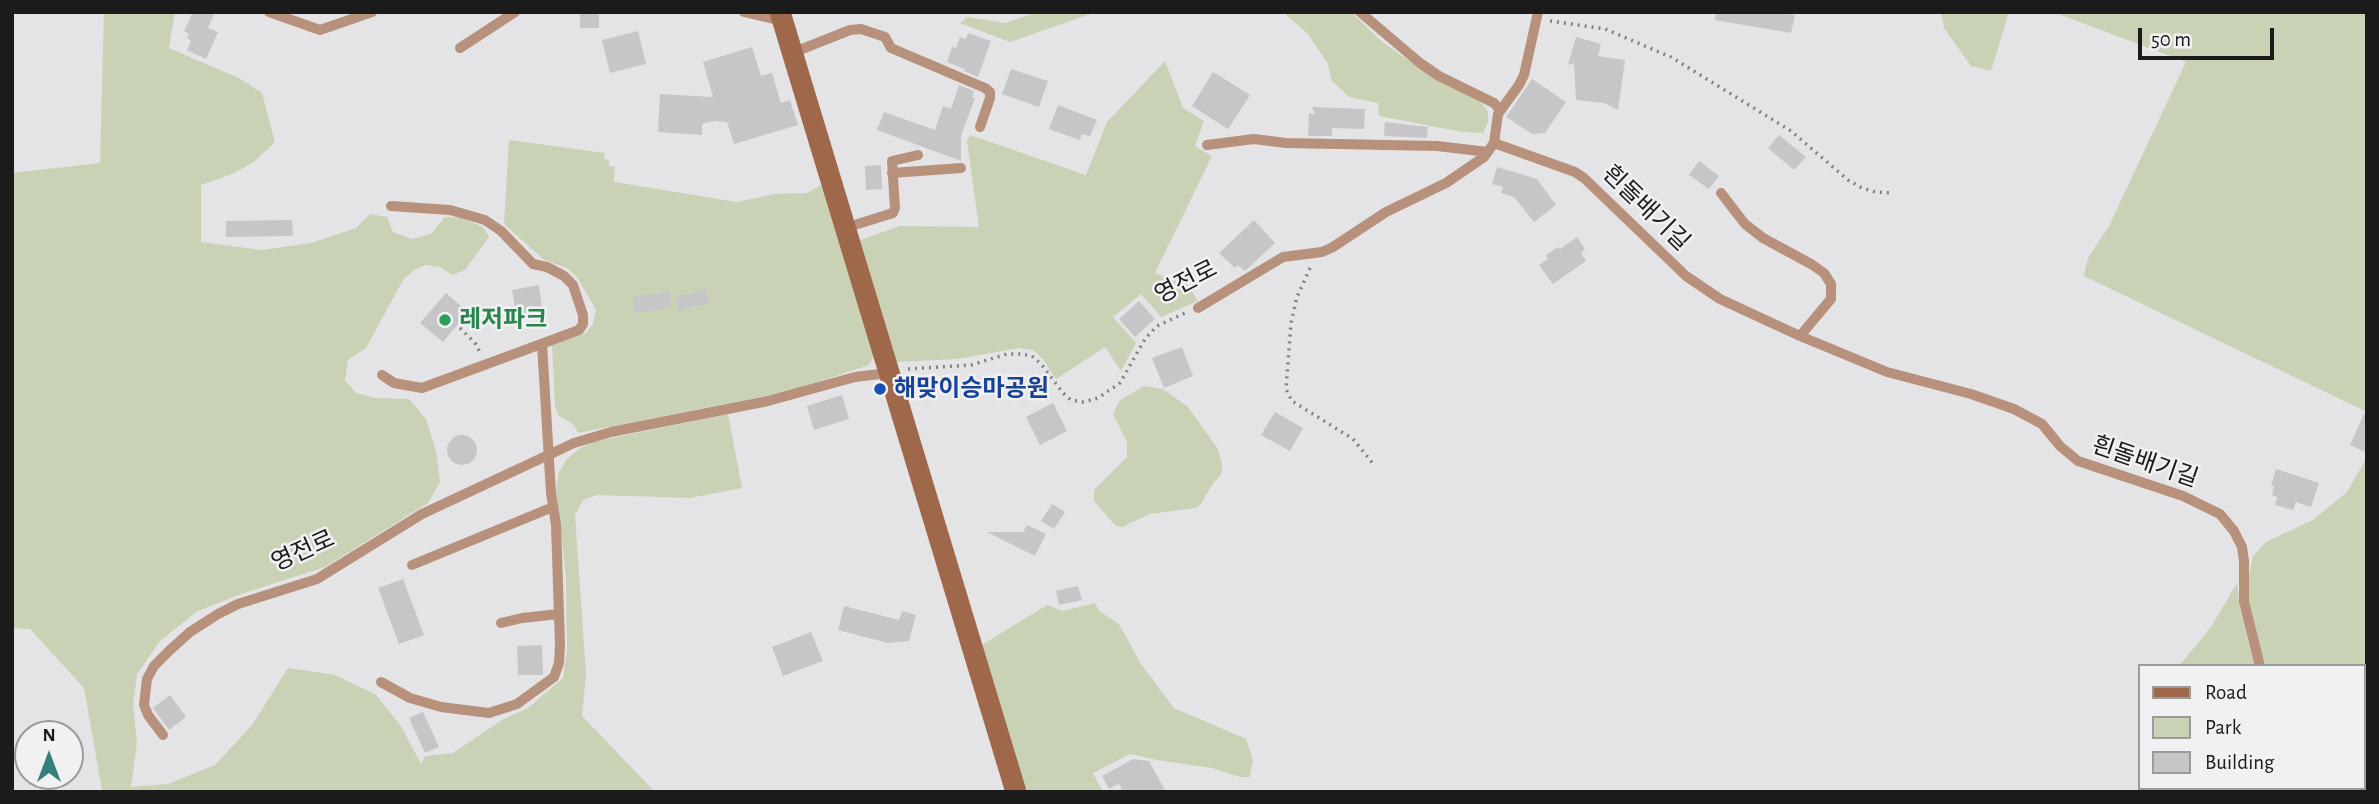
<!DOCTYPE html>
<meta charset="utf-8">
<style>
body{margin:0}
#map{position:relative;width:2379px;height:804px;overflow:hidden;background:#e4e4e6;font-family:"Alegreya Sans",sans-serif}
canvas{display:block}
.frame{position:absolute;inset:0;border:14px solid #1b1b1c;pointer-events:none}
.legend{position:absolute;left:2138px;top:664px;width:228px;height:126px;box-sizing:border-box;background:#f1f1f4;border:2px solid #9b9b9e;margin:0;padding:9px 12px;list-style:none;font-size:21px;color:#1b1b1c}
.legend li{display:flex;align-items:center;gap:14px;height:35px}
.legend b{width:35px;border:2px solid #9b9b9e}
.north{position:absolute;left:14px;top:720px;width:70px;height:70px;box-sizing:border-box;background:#f1f1f4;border:2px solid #9b9b9e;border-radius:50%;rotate:0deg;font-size:19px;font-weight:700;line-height:28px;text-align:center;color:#1b1b1c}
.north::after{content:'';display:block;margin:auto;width:24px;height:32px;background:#357e7e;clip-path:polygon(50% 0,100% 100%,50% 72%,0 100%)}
.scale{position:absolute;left:2138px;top:28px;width:136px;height:32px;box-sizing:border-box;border:4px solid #1b1b1c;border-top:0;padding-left:9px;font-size:21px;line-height:24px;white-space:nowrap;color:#1b1b1c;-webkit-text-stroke:5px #f1f1f4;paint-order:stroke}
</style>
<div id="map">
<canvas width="2379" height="804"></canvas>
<div class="frame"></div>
<ul class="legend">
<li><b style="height:9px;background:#a0684a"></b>Road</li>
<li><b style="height:19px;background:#c9d2b5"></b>Park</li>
<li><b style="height:19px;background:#c6c6c8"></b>Building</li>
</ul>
<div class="north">N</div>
<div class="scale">50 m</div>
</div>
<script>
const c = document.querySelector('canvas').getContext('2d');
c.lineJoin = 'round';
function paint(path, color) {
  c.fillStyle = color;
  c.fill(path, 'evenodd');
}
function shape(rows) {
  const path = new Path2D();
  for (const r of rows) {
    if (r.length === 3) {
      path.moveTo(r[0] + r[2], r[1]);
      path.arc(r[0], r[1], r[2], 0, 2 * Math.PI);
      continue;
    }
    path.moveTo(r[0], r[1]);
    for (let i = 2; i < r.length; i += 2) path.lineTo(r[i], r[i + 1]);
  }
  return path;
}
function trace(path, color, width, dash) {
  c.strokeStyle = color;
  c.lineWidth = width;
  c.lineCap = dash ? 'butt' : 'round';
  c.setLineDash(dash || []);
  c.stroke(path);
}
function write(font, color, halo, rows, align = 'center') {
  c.font = font + ' "Alegreya Sans","Noto Sans KR",sans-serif';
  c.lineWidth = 5;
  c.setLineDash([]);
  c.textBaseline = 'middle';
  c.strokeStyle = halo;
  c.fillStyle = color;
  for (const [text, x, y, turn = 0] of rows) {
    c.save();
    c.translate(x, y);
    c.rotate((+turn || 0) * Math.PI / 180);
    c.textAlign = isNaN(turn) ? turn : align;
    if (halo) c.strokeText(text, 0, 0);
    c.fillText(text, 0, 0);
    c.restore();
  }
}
const green = shape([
 [104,12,175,12,169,48,239,78,262,93,275,142,254,162,232,174,201,185,201,242,262,250,311,243,356,228,370,214,387,217,393,232,412,239,431,234,445,217,461,218,483,227,489,237,465,270,452,275,440,267,425,265,413,271,403,280,366,348,348,360,345,380,356,393,376,398,409,399,426,419,436,451,440,482,428,503,325,567,238,595,196,612,160,641,137,674,133,705,137,742,131,787,168,784,215,765,252,725,288,668,335,675,375,694,401,726,421,764,425,756,453,753,502,720,528,708,563,678,567,651,566,577,556,490,559,472,567,459,579,449,593,442,728,414,742,488,690,498,597,495,583,500,575,515,586,674,582,716,655,792,100,792,102,790,84,688,30,629,12,628,12,173,100,163],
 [1038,12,1096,12,1010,42,960,23,967,17,1005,23],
 [1283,12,1351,12,1379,39,1402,56,1430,75,1481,102,1488,112,1488,122,1483,133,1462,132,1379,116,1378,103,1349,97,1332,81,1328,64,1308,34],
 [1941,12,2009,12,1991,71,1971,66,1944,28],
 [2053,12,2367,12,2367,412,2084,276,2088,258,2109,226,2186,62],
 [1165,61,1183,108,1204,121,1195,146,1212,156,1155,273,1188,285,1198,301,1161,317,1141,294,1113,317,1136,343,1121,371,1105,347,1056,379,1043,359,1033,350,1019,348,957,359,896,362,860,240,900,226,979,227,967,142,970,135,1086,175,1107,122],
 [509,140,605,153,604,159,609,160,609,166,615,167,614,182,737,202,774,194,807,193,821,185,874,356,869,365,791,391,578,433,574,425,558,415,555,406,552,345,586,333,593,324,596,310,577,277,567,268,544,260,504,224],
 [1144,386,1163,389,1188,407,1218,449,1222,464,1222,473,1212,485,1201,504,1196,508,1150,514,1122,527,1116,526,1094,501,1094,490,1127,457,1127,442,1113,414,1120,400],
 [2367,457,2367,792,2337,792,2334,788,2363,788,2363,666,2266,666,2251,621,2248,601,2249,574,2253,556,2266,542,2313,520,2347,492],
 [2237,583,2240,609,2255,666,2179,666,2211,627],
 [1095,603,1099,611,1119,624,1141,664,1174,708,1246,739,1253,761,1250,777,1240,777,1212,768,1157,760,1130,754,1093,773,1103,792,1025,792,980,646,1047,605,1063,611]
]);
const building = shape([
 [193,12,215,12,208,28,218,32,206,59,187,50,191,41,187,38,189,34,184,31],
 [580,12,599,12,599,28,580,28],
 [1716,12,1778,12,1795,15,1791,33,1715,20],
 [638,31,646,64,610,73,602,40],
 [968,33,991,41,978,77,964,71,965,69,947,62,952,47,956,48,960,37,966,39],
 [1576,37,1601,44,1598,56,1625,60,1618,110,1604,103,1576,100,1574,63,1568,65],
 [752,47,761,76,772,73,781,103,790,100,798,125,734,144,727,122,714,121,702,124,702,135,658,132,660,94,713,97,703,62],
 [1011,69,1048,81,1039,107,1002,94],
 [1213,72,1250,95,1228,129,1192,106],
 [1532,79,1566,102,1545,133,1532,134,1506,117],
 [959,85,974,91,972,97,975,98,961,136,961,161,877,130,884,112,935,130,943,106,951,109],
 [1058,105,1097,120,1090,136,1082,134,1080,140,1049,129],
 [1312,107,1365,109,1364,129,1332,128,1332,136,1308,136,1309,113,1315,114],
 [1385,122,1428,127,1427,138,1384,136],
 [1779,135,1806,157,1794,170,1768,148],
 [1699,161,1719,176,1709,189,1689,175],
 [881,165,882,189,866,190,865,166],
 [1497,167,1537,179,1556,205,1534,222,1514,197,1501,193,1503,187,1492,184],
 [292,220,293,236,226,237,226,221],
 [1254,220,1275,243,1245,271,1238,265,1235,268,1219,253],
 [1577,237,1585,249,1581,253,1586,261,1553,284,1539,265,1548,259,1546,255,1558,247,1560,249],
 [539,285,543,315,517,320,512,290],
 [706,289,710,303,678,311,675,297],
 [669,291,672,307,635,313,632,297],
 [446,293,468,312,443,342,420,323],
 [1139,301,1155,319,1135,337,1119,319],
 [1182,347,1193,376,1164,388,1152,358],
 [842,395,849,419,814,430,807,406],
 [1053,403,1067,431,1040,445,1026,417],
 [2367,407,2367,453,2350,445],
 [1275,412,1303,428,1290,451,1261,435],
 [462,450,15],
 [2276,469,2319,483,2311,507,2296,502,2293,510,2275,505,2277,497,2272,495,2274,486,2271,486],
 [1052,504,1065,512,1054,529,1041,521],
 [1027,525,1046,534,1035,556,987,532,1023,532],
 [403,579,424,635,399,644,378,588],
 [1078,586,1082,600,1059,605,1056,591],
 [844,606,899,620,902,611,916,615,909,641,888,643,838,630],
 [811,632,823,661,783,676,772,647],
 [542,645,543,675,518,675,517,646],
 [170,695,186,717,169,730,153,708],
 [423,712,439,747,425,753,409,718],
 [1133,759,1149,761,1166,792,1123,792,1119,784,1109,789,1102,776]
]);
const path = shape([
 [1550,21,1605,29,1671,57,1791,131,1848,180,1860,187,1875,192,1892,193],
 [1310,268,1297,297,1291,323,1286,389,1292,401,1353,439,1375,466],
 [460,328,475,343,481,354],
 [908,369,971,365,1007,354,1021,354,1032,356,1042,365,1063,393,1071,400,1083,402,1098,398,1120,383,1145,339,1157,326,1185,313]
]);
const lane = shape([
 [269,12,320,30,372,12],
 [744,12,782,21],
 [1360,12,1420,63,1439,76,1494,103,1500,110],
 [460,48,515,12],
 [792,53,850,30,861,29,885,37,891,48,985,88,990,92,990,98,980,127],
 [1494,143,1575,172,1584,178,1686,276,1720,299,1800,336,1887,372,1971,394,2014,409,2042,424,2060,446,2078,461,2183,496,2220,514,2234,531,2242,547,2244,561,2244,602,2260,666],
 [1207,145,1254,139,1286,143,1437,146,1488,152],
 [892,173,961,168],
 [1721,193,1745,224,1763,238,1811,264,1824,273,1831,284,1831,299,1800,336],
 [845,228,893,213,895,208,892,161,918,155],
 [1198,308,1283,257,1322,252,1333,247,1386,212,1446,183,1484,157,1494,143,1498,114,1519,85,1524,75,1538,12],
 [382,375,394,383,422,388,579,330,583,324,583,315,573,285,564,276,547,267,533,264,501,231,485,220,450,210,391,206],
 [412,565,553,507],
 [501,623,522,618,559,614],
 [381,682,410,698,441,707,489,713,517,704,554,677,559,663,560,644,556,525,551,493,542,344],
 [163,735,148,715,144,705,147,679,154,666,170,650,190,632,218,614,238,604,317,579,422,514,574,443,611,432,768,401,855,377,888,373],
 [2328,788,2331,792],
 [2257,792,2258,788]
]);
const secondary = shape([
 [780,12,1016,792]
]);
const markers = [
 [445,320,7,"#2e9e5b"],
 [880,389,7,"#1a4fb4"]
];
const streetNames = [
 ["흰돌배기길",1646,208,44],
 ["영전로",1186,282,-27],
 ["흰돌배기길",2145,462,19],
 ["영전로",303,551,-24]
];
const leisureNames = [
 ["레저파크",459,320]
];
const transitNames = [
 ["해맞이승마공원",894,389]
];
paint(green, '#c9d2b5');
paint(building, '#c6c6c8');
trace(path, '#818182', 3.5, [2, 5]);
trace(lane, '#b8917d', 10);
trace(secondary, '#a0684a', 21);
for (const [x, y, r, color] of markers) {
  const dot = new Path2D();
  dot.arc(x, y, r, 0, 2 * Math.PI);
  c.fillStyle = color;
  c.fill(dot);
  trace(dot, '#f1f1f4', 2.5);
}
write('24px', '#1b1b1c', '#f1f1f4', streetNames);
write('bold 24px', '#27864d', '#f1f1f4', leisureNames, 'left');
write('bold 24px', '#164399', '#f1f1f4', transitNames, 'left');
</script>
